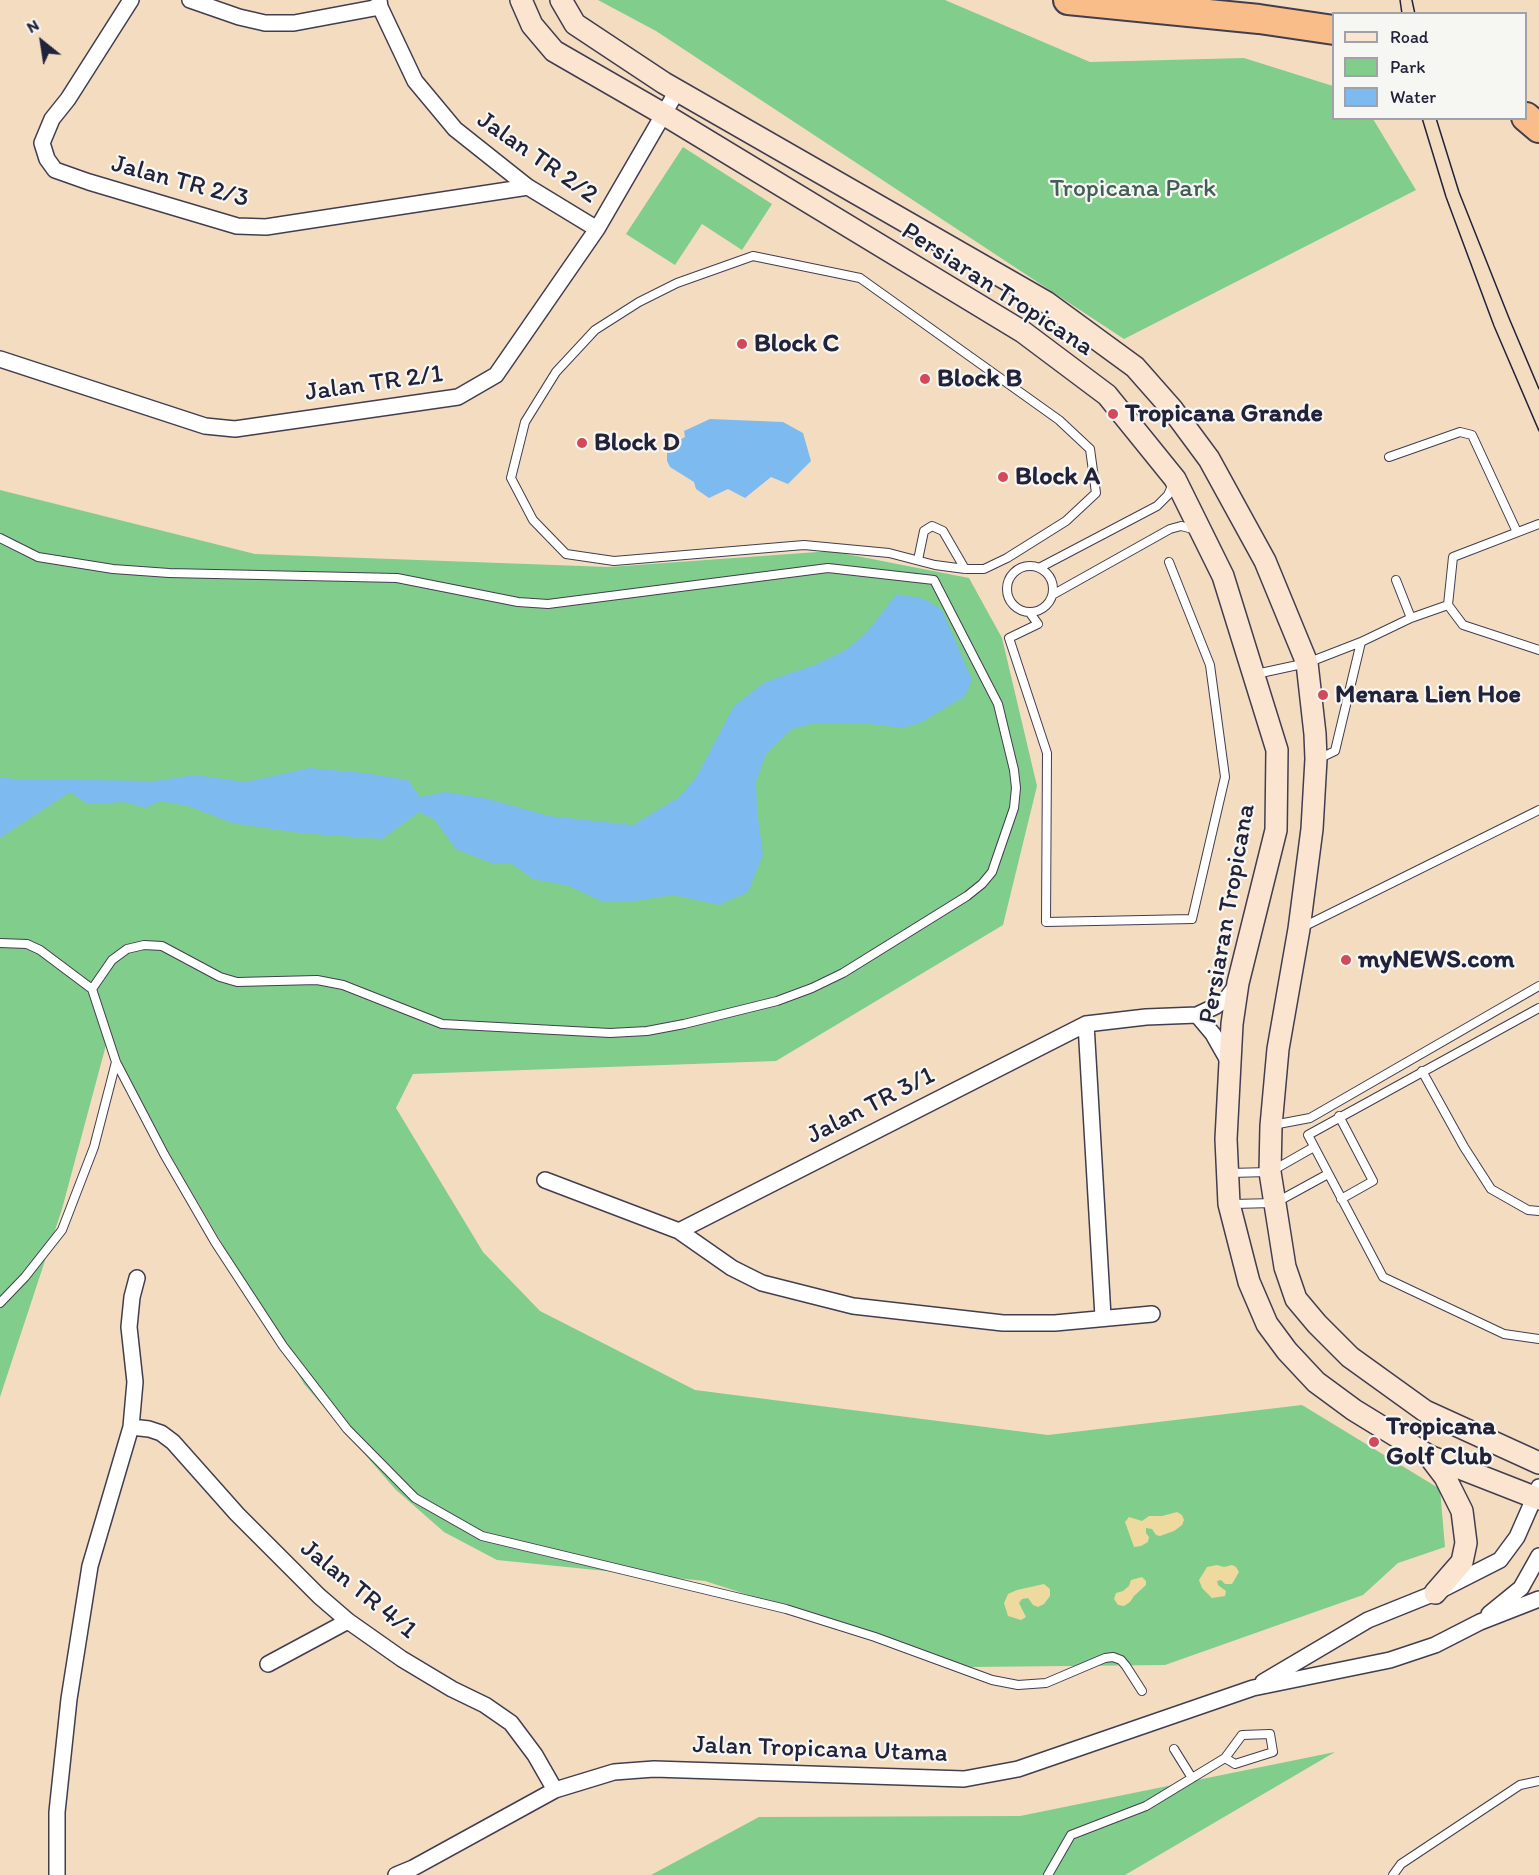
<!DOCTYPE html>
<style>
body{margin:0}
#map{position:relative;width:1539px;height:1875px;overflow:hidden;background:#f4dcc1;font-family:Itim,sans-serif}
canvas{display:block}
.legend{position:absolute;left:1332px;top:12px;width:195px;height:108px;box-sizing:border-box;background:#f6f6f2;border:2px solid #a1a1a9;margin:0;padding:8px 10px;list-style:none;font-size:18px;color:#22223b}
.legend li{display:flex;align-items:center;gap:12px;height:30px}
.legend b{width:30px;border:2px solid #a1a1a9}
.north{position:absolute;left:12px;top:12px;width:60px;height:60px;-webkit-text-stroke:4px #f6f6f2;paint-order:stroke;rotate:330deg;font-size:16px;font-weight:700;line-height:24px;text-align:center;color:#22223b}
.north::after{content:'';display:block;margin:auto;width:21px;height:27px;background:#22223b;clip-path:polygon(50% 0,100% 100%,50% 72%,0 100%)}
</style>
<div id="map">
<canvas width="1539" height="1875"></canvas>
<ul class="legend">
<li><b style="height:8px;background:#fce5d0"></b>Road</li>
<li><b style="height:16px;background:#81cd8c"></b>Park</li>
<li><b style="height:16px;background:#7dbaf0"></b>Water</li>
</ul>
<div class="north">N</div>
</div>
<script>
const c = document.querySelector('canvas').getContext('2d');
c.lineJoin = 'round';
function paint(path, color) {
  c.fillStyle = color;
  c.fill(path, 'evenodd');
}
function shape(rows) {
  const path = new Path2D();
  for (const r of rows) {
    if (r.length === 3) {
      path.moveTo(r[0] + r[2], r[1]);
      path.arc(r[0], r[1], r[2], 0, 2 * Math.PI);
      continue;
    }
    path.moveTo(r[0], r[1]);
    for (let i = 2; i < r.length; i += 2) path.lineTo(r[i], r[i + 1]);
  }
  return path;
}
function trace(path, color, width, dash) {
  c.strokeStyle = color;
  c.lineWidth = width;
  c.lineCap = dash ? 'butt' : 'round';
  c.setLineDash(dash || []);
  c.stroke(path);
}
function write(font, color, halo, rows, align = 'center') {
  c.font = font + ' Itim,sans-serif';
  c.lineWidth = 4.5;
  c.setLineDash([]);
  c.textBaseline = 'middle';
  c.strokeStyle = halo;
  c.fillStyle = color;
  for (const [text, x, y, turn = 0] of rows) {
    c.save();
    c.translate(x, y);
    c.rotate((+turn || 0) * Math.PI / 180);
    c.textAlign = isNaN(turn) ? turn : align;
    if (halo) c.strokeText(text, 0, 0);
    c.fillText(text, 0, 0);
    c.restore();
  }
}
const green = shape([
 [598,0,945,0,1090,62,1244,58,1333,86,1334,118,1373,119,1416,190,1124,339,656,31],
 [683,147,772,204,742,250,702,224,675,265,626,234],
 [0,490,255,554,609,567,831,551,969,578,1002,638,1037,786,1003,925,776,1061,413,1074,396,1108,483,1252,540,1311,695,1390,1048,1435,1302,1405,1440,1489,1445,1547,1398,1563,1363,1595,1165,1665,971,1667,705,1581,497,1560,444,1532,395,1489,304,1384,106,1045,62,1209,0,1397],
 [1335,1752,1125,1875,651,1875,759,1817,1020,1816]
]);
const sand = shape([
 [1177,1512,1182,1515,1184,1520,1182,1525,1174,1531,1160,1536,1156,1535,1152,1529,1146,1528,1146,1533,1149,1537,1148,1542,1141,1546,1134,1547,1125,1522,1129,1517,1142,1521,1149,1516,1162,1516],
 [1217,1565,1224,1567,1232,1565,1236,1567,1239,1572,1232,1584,1225,1584,1221,1580,1217,1581,1218,1585,1226,1591,1225,1596,1212,1598,1202,1588,1199,1580,1207,1567],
 [1142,1577,1146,1581,1146,1585,1134,1596,1130,1602,1124,1606,1118,1605,1114,1599,1116,1593,1123,1591,1129,1586,1131,1580],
 [1044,1584,1050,1589,1050,1596,1044,1604,1038,1607,1033,1605,1028,1598,1022,1599,1019,1603,1026,1617,1021,1620,1008,1616,1004,1603,1008,1594,1017,1590]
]);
const water = shape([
 [710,419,783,422,803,433,811,461,788,484,771,477,745,498,728,489,709,498,696,489,694,482,670,467,667,461,667,447,685,437,684,431],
 [897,594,924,599,942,610,972,680,965,696,922,722,903,728,870,724,815,723,792,729,766,754,756,782,757,810,763,855,748,892,719,905,673,895,635,901,603,902,569,886,533,879,512,864,494,864,456,849,435,820,419,812,382,839,300,833,232,823,188,806,160,801,146,808,125,802,88,804,70,792,0,838,0,777,15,779,155,781,195,775,245,782,310,768,364,773,408,780,420,797,446,792,488,799,549,816,633,825,678,798,696,778,734,706,765,682,817,664,846,650,866,633]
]);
const lane = shape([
 [753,256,860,278,1059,420,1090,449,1096,493,1066,521,1007,558,984,569,965,569,935,565,889,553,804,545,614,561,566,554,533,520,511,478,525,422,556,372,595,330,639,302,677,283,753,256],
 [1389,457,1460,432,1472,435,1517,532],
 [0,538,38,557,113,569,169,573,397,578,518,602,548,604,828,568,934,580,998,704,1014,770,1016,788,1014,808,992,872,982,884,967,896,843,973,812,988,777,1001,684,1024,647,1031,610,1033,442,1024,343,985,317,980,237,982,220,977,162,946,144,945,127,949,112,960,92,989,116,1062,164,1154,215,1242,283,1346,347,1429,415,1498,482,1536,786,1609,875,1637,992,1680,1018,1685,1046,1683,1105,1658,1113,1657,1121,1660,1126,1666,1142,1691],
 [918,560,924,531,932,526,943,531,965,569],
 [1030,589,23],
 [1039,568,1157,506,1168,495,1173,484],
 [1396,580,1411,618],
 [1054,594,1170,529,1181,526,1197,530],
 [1448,605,1463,625,1539,650],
 [1030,613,1038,624,1009,638,1047,753,1046,922,1192,919,1225,777,1210,665,1169,562],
 [1256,674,1307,663,1361,642,1411,618,1448,605,1453,557,1539,524],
 [1318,759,1335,751,1361,642],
 [1303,927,1539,810],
 [0,943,27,944,40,950,92,989],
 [1539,1008,1308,1135,1383,1277,1504,1334,1539,1339],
 [1422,1071,1464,1147,1491,1189,1528,1210,1539,1211],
 [1339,1116,1373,1181,1341,1199],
 [1273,1125,1310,1118,1539,986],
 [1229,1173,1270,1172,1314,1147],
 [1232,1204,1275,1203,1328,1174],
 [0,1303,25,1277,62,1230,94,1147,116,1062],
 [1174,1749,1192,1778],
 [1048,1875,1071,1835,1146,1806,1225,1758,1242,1735,1270,1734,1273,1752,1235,1764,1225,1758],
 [1393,1875,1401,1864,1520,1785,1539,1781]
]);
const street = shape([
 [131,0,68,99,52,119,42,143,47,159,55,170,89,182,237,226,266,227,292,223,528,187],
 [190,0,239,17,265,23,294,23,380,7],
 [379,0,380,7,415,81,455,129,528,187,597,229],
 [0,359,205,426,235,429,458,397,496,375,597,229,677,91],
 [1197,1015,1213,1034,1230,1064],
 [1086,1024,1103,1317],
 [545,1180,679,1231,732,1268,762,1283,853,1306,1003,1323,1055,1323,1152,1314],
 [679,1231,1086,1024,1146,1017,1197,1015,1216,1006,1227,998,1238,983],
 [131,1427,135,1382,129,1327,132,1297,137,1278],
 [1489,1614,1521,1588,1539,1556],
 [268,1664,348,1621],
 [1263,1682,1368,1620,1435,1593,1500,1560,1517,1537,1539,1487],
 [57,1875,57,1812,69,1699,90,1566,131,1427,149,1429,161,1433,173,1442,237,1514,319,1596,348,1621,402,1659,452,1689,485,1705,511,1723,535,1755,555,1790],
 [396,1875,413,1868,555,1790,614,1772,654,1769,964,1779,1018,1769,1253,1688,1390,1660,1435,1645,1480,1622,1539,1599]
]);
const secondary = shape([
 [521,0,532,25,554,51,665,115,1023,332,1107,395,1175,479,1223,576,1277,750,1276,830,1238,983,1232,1024,1226,1139,1229,1204,1249,1282,1267,1324,1287,1351,1316,1382,1354,1410,1429,1456,1539,1499],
 [561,0,575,24,664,83,1046,302,1135,367,1172,409,1209,459,1265,561,1307,663,1315,734,1316,759,1312,829,1299,929,1278,1049,1271,1126,1270,1172,1285,1267,1296,1299,1317,1324,1350,1357,1425,1411,1539,1463],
 [1429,1456,1445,1477,1462,1511,1466,1543,1462,1562,1435,1593]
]);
const highway = shape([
 [1068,0,1259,19,1334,30],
 [1526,117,1539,128]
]);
const tram = shape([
 [1400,0,1402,14],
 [1412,0,1415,14],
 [1422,118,1446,197,1494,326,1539,431],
 [1436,118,1459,192,1509,318,1539,389]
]);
const markers = [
 [742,344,6,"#d1495b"],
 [925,379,6,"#d1495b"],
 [1113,414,6,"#d1495b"],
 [582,443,6,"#d1495b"],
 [1003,477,6,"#d1495b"],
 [1323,695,6,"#d1495b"],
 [1346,960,6,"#d1495b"],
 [1374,1442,6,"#d1495b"]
];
const streetNames = [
 ["Jalan TR 2/2",537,158,35],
 ["Jalan TR 2/3",180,182,15],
 ["Persiaran Tropicana",997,290,33],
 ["Jalan TR 2/1",374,384,-8],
 ["Persiaran Tropicana",1228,914,-80],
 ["Jalan TR 3/1",871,1106,-27],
 ["Jalan TR 4/1",358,1590,39],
 ["Jalan Tropicana Utama",820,1750,2]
];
const parkNames = [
 ["Tropicana Park",1133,189]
];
const poiNames = [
 ["Block C",754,344],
 ["Block B",937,379],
 ["Tropicana Grande",1125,414],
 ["Block D",594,443],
 ["Block A",1015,477],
 ["Menara Lien Hoe",1335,695],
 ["myNEWS.com",1358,960],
 ["Tropicana",1386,1427],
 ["Golf Club",1386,1457]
];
paint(green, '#81cd8c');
paint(sand, '#eeda9e');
paint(water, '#7dbaf0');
trace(lane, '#423e4f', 10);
trace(street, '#423e4f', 18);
trace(secondary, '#423e4f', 24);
trace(highway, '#423e4f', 32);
trace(lane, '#fff', 8);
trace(street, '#fff', 15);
trace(secondary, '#fce5d0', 21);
trace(highway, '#f8bd89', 28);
trace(tram, '#22223b', 1.5);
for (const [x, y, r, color] of markers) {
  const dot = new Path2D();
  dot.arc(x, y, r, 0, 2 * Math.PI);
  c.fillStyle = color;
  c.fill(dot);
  trace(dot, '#f6f6f2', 2);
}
write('26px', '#22223b', '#f6f6f2', streetNames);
write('26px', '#435e57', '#f6f6f2', parkNames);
write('bold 26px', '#22223b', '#f6f6f2', poiNames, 'left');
</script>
